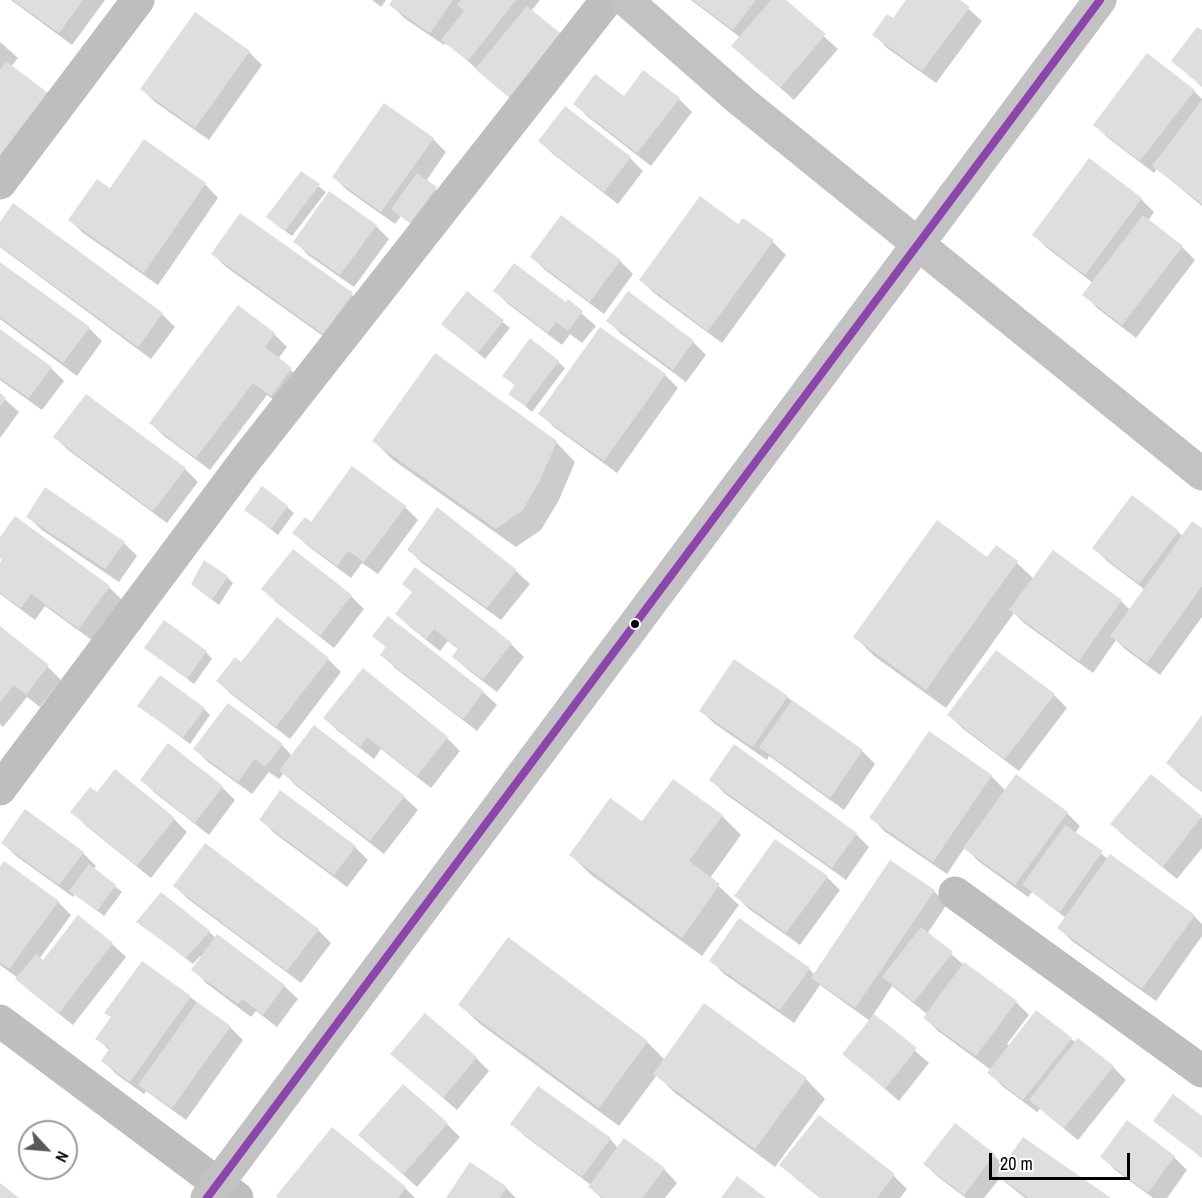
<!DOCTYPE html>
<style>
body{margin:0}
#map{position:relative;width:1202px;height:1198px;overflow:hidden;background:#fff;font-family:"Archivo Narrow",sans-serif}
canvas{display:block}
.north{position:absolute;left:18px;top:1120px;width:60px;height:60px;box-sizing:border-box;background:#fff;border:2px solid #999;border-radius:50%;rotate:116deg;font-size:16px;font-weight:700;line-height:24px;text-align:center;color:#000}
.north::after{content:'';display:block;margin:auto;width:21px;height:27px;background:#595959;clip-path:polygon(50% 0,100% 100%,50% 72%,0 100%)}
.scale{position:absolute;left:989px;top:1153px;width:141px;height:27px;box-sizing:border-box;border:3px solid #000;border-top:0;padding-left:8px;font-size:18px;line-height:21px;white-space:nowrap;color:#000;-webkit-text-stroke:4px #fff;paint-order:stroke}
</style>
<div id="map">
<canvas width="1202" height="1198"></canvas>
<div class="north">N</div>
<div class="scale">20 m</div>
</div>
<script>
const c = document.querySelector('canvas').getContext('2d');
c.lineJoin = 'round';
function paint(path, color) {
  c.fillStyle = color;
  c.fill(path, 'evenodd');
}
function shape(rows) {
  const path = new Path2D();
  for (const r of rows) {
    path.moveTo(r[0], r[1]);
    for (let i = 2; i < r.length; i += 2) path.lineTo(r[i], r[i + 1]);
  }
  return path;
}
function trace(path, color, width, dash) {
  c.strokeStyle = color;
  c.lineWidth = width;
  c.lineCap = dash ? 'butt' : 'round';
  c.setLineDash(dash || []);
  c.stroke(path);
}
const shadow = shape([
 [11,0,105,0,72,45],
 [372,0,386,0,381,7],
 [394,0,540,0,531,11,527,113,446,42,444,45,404,18,391,4],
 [691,0,783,0,838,49,794,100,733,46,741,38],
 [908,0,958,0,982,21,936,83,887,48,874,34,893,20],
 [1202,32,1202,87,1173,61],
 [0,42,18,58,11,67,0,173],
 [249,52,262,65,209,140,155,102,142,89],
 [1194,91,1202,99,1202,206,1157,169,1154,173,1108,138,1095,125],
 [624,98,679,99,692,112,651,166,588,117,575,104],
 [433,139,446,152,426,181,442,194,417,228,401,216,395,224,347,190,334,177],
 [540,141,630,158,643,171,618,204,553,154],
 [1089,160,1141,199,1154,212,1148,221,1182,247,1195,260,1136,338,1097,308,1084,294,1093,283,1047,248,1034,235],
 [301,173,326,192,292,236,274,223],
 [205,184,218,198,158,285,83,233,70,220,111,190],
 [330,193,376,226,389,239,354,287,308,255,295,241],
 [744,220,773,242,786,255,722,343,654,293,641,280,739,226],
 [0,224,162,314,175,327,151,359,4,250,0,247],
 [213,254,352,295,365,308,337,346,226,267],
 [532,257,620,261,633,274,604,314,545,270],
 [0,264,89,328,102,341,77,376,0,319],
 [495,291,567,304,568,302,596,326,582,343,570,334,562,345,508,304],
 [467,293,510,328,485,359,450,330],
 [608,321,693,342,706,355,686,382,621,334],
 [0,331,51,368,64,381,42,410,0,380],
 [274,334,287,347,278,359,305,383,285,408,267,395,210,470,164,436,151,423],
 [558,362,565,368,532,412,510,393,516,386,504,376],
 [665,375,678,388,617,473,554,427,540,414],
 [0,395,19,412,0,438],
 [55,437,185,469,198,482,167,523,68,450],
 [374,441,556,442,575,462,559,500,541,530,516,547,393,460],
 [287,507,294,513,278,535,246,510],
 [405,507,418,520,378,574,362,563,351,578,308,546,294,533,311,524],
 [438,509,516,571,530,584,501,620,422,563,409,550],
 [28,517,124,543,137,556,119,582,42,530],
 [15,519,109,587,123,601,93,641,45,606,35,620,0,594,0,565,3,561,0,558,0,539],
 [1202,530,1202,617,1160,675,1125,649,1116,640,1093,673,1024,623,1014,613,946,708,874,656,855,637,988,559,996,547,1017,563,1034,579,1121,601,1130,610,1145,590,1107,561,1094,548,1178,532,1183,537],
 [227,577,233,583,219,605,199,590],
 [263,589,351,596,364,609,334,648,276,602],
 [397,614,511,644,524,657,497,692,468,670,454,657,459,650,448,641,440,651,410,627],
 [388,618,483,692,497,705,477,731,395,668,382,654,387,648,374,635],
 [0,628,48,667,61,680,40,707,27,697,3,727,0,724],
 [146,648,206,652,212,659,194,684],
 [328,659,341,672,290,739,231,694,218,681,242,664],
 [1054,695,1067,708,1019,771,962,728,949,715],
 [787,697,862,751,875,764,844,810,769,756,767,760,715,724,701,711],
 [139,706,204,709,210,715,190,744],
 [1202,717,1202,792,1181,776,1167,763],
 [325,718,447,738,460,751,431,788,381,749,374,759,338,731],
 [315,727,404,797,418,810,384,854,294,784,284,773,279,779,269,772,252,794,208,762,195,749,282,745,292,756],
 [929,733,991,776,1006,791,1067,813,1080,826,1075,833,1108,859,1194,916,1202,924,1202,936,1156,1001,1072,941,1059,928,1066,918,1032,892,1028,897,978,861,965,847,947,874,884,831,871,817],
 [1151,776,1202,818,1202,848,1177,879,1125,837,1112,824],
 [711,779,856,834,869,847,846,880,724,793],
 [142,780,222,787,235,800,209,835,155,793],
 [97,794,174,819,187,832,151,878,85,825,72,811],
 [722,816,741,835,710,878,739,905,702,956,590,874,571,855,643,823],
 [261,819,355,847,368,860,347,887,274,833],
 [3,843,83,853,96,866,94,869,122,892,104,916,75,894,73,897,16,856],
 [0,869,58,902,71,915,39,959,43,962,78,917,112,944,126,957,73,1025,31,992,17,979,18,978,0,965],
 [827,877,840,890,800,945,749,909,736,896],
 [175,886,318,930,331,943,301,983,188,899],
 [934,891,947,904,927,934,964,965,1016,1002,1029,1015,1007,1044,1010,1046,1071,1039,1113,1067,1126,1080,1078,1140,1040,1109,1037,1112,1002,1086,989,1072,991,1070,938,1031,925,1018,927,1014,892,986,873,1015,929,1063,899,1101,844,1054,870,1021,820,985,794,1023,724,974,711,960,809,969,815,975],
 [138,922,209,932,216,938,218,936,284,986,298,999,277,1027,256,1011,251,1017,206,983,193,969,202,957,200,956,193,964],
 [508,940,647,1042,665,1060,705,1005,806,1079,825,1099,775,1167,675,1093,657,1075,619,1126,480,1024,460,1005],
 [190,997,230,1027,243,1040,186,1120,146,1091,144,1094,116,1074,103,1061,110,1051,97,1038,112,1018,106,1013],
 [392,1054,476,1058,489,1071,457,1110],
 [819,1118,894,1176,907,1189,900,1198,820,1198,795,1178,781,1165],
 [1128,1122,1174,1157,1187,1170,1167,1198,1153,1198,1115,1170,1102,1156],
 [447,1124,460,1137,417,1187,374,1148],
 [512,1124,610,1139,618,1148,664,1169,677,1183,665,1198,601,1198,590,1187,591,1185,526,1137],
 [332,1129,405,1188,415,1198,280,1198],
 [994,1155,1004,1166,1109,1198,1025,1198,1000,1178,984,1198,966,1198,938,1177,925,1164],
 [471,1164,506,1188,516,1198,447,1198]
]);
const building = shape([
 [13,0,83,0,59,33],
 [392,0,453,0,430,33,389,5],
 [461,0,516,0,468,61,441,40,464,11,457,5],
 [693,0,756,0,733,30],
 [771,0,786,0,826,34,780,88,731,46],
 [906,0,960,0,970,7,922,71,872,35,887,14,893,18],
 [527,6,565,37,513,101,475,69],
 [195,12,250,51,195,128,140,89],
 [1197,27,1202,30,1202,86,1171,61],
 [1147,53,1195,90,1140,161,1093,125],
 [6,61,52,96,0,165,0,70],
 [643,70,680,98,637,153,573,104,595,74,624,96],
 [1202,100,1202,204,1152,166],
 [384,103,434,138,381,212,332,177],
 [565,106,631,157,604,192,538,141],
 [144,139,206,183,144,273,68,220,97,179,110,188],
 [1089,158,1142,198,1085,275,1032,235],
 [301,171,320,184,285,231,266,217],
 [417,173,437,187,410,223,391,209],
 [329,191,377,225,340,275,293,242],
 [700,196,738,224,743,218,774,240,708,331,639,280],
 [13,203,163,313,138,347,0,246,0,222],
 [240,213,353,293,323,334,211,254],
 [561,215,621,260,590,302,530,257],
 [1143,215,1183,246,1122,325,1082,295],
 [0,262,90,327,63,363,0,317],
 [514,263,566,302,568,299,583,311,568,331,556,322,548,333,493,291],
 [467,291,504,320,478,353,441,324],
 [628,291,694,341,673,370,606,321],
 [238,305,275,333,265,347,292,368,271,396,253,383,196,458,149,423],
 [600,327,666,374,604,461,538,414],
 [0,329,52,367,29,398,0,378],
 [530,338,559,361,525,406,508,394,515,385,502,376],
 [435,353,557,441,540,480,522,511,496,529,372,441],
 [0,393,6,398,0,406],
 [86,394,186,468,153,511,53,437],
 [352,466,406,506,364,562,348,551,337,566,292,533,305,517,311,522],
 [262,486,288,506,271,529,244,510],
 [45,487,125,542,105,569,26,517],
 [1132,495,1179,531,1139,584,1092,548],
 [437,507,517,570,487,608,407,550],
 [15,516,110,586,79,629,31,594,21,608,0,593,0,563,2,559,0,558,0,537],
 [937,520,987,557,996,545,1018,561,926,690,853,637],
 [1192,521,1202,528,1202,586,1147,663,1110,636],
 [293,549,352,595,320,636,261,589],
 [1053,550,1122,600,1079,661,1009,610],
 [204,560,228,576,212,600,191,584],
 [415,567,512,643,483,680,452,657,458,648,434,629,426,639,395,614,412,592,402,584],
 [388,616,484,691,463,719,380,655,386,647,372,636],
 [277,617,329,658,276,727,216,681,235,657,241,662],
 [164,620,207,651,187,679,144,648],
 [0,626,49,665,26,695,14,685,0,702],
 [996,650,1055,694,1005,759,947,715],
 [734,659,788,696,753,747,699,711],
 [363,668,448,737,417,776,367,737,360,747,323,718],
 [160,675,205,708,183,738,137,706],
 [792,700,863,750,830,798,759,747],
 [228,703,283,744,265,767,255,759,238,782,193,749],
 [1202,715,1202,791,1166,763],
 [314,725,405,796,370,841,279,771],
 [929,731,992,775,933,862,869,818],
 [168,743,223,786,195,823,140,780],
 [734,744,857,833,832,868,709,780],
 [115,769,175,818,137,866,70,812,90,787,97,792],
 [1016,774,1068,812,1015,885,963,848],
 [1151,774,1202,816,1163,867,1110,824],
 [673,779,723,815,689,861,720,884,682,938,569,855,610,798,642,821],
 [280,790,356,846,334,875,259,820],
 [25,809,84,852,59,885,1,843],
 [1065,825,1103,851,1060,912,1022,885],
 [775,839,828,876,786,933,734,896],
 [205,843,319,929,287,971,173,886],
 [1110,854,1195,915,1142,989,1057,928],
 [890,860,935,890,855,1008,811,978],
 [4,861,59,901,9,969,0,963,0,867],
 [89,864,116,885,97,911,69,891],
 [161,892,210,931,186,958,136,922],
 [78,915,113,943,59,1013,15,979,36,954,43,960],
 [739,918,810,968,780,1010,709,961],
 [921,927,953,952,914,1002,882,977],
 [217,934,285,985,263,1015,242,999,238,1004,191,970],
 [508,937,648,1041,599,1108,458,1005],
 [142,961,191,996,130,1082,101,1061,110,1048,95,1039,111,1017,104,1013],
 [964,962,1017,1001,976,1056,923,1018],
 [197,1002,231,1026,172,1108,138,1085],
 [704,1003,807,1078,755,1149,653,1074],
 [1036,1010,1072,1038,1023,1100,987,1073],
 [425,1013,477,1057,443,1098,390,1054],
 [874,1014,917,1048,885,1089,842,1054],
 [1078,1038,1114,1066,1064,1128,1029,1100],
 [403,1084,448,1123,403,1175,358,1135],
 [538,1086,611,1138,582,1177,510,1124],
 [1173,1094,1202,1116,1202,1158,1153,1121],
 [819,1115,895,1174,877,1198,821,1198,779,1165],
 [1127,1120,1175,1156,1148,1193,1100,1157],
 [955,1123,995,1154,964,1195,923,1164],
 [332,1127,406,1187,398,1198,278,1198,276,1196],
 [1023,1137,1111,1198,1029,1198,996,1175],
 [624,1138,665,1168,642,1198,603,1198,588,1187],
 [470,1162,507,1187,500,1198,446,1198],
 [737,1176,766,1198,721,1198],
 [0,1183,19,1198,0,1198]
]);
const street = shape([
 [0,183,138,0],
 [0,789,247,458,607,0],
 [955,893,1202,1071],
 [0,1021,237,1198]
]);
const secondary = shape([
 [626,0,740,100,1202,474],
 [207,1198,1100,0]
]);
const bus1 = shape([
 [207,1198,1100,0]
]);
const markers = [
 [635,624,5,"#000"]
];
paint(shadow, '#0003');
paint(building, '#dedede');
trace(street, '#bebebe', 33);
trace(secondary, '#c2c2c2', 33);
trace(bus1, '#8e44ad', 8);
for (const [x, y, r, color] of markers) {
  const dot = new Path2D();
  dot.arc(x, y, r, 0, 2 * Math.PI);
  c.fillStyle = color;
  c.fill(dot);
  trace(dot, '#fff', 2);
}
</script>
